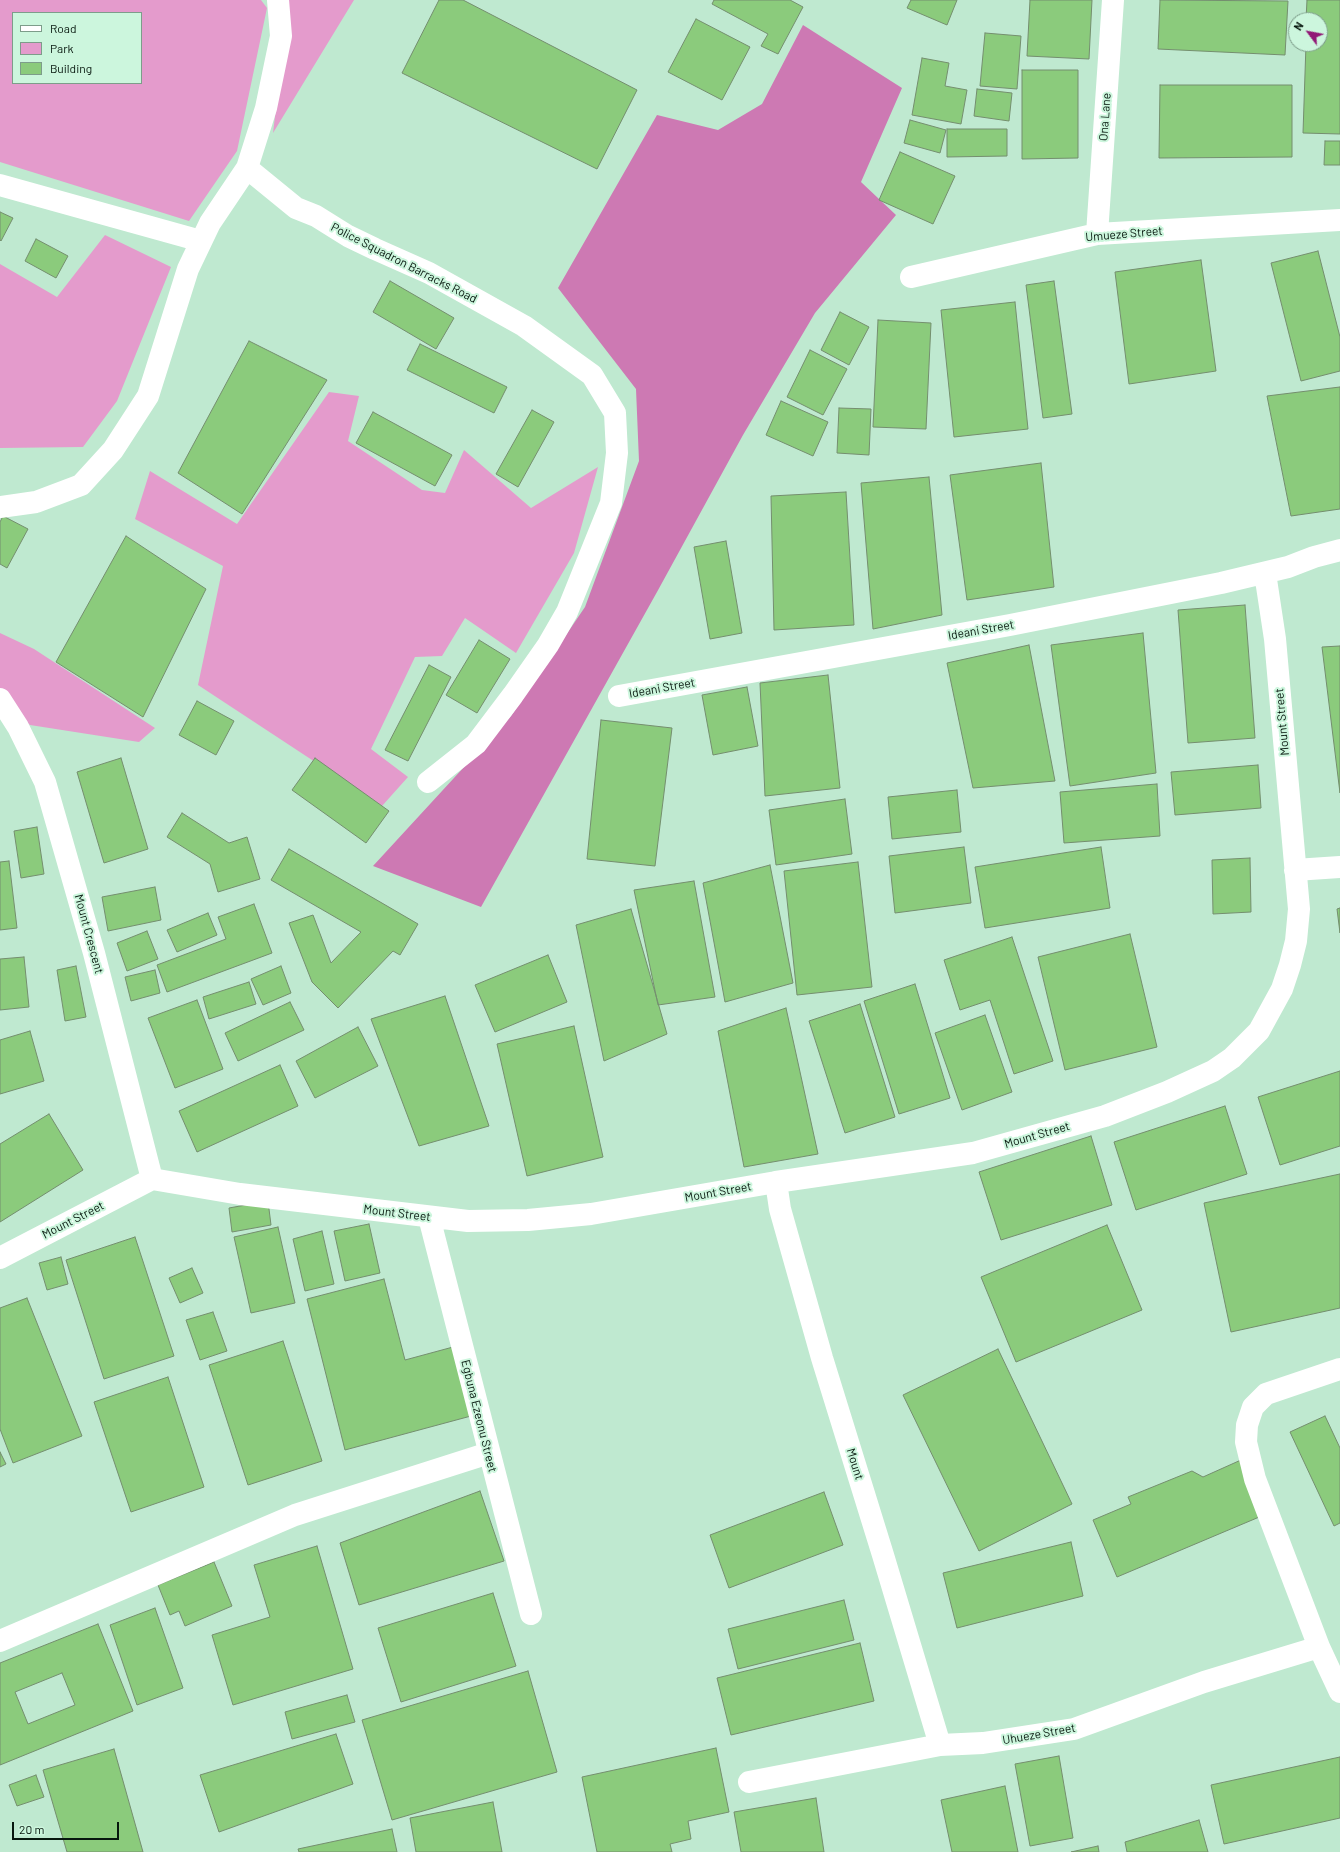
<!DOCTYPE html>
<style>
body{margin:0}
#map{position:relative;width:1340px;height:1852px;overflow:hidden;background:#bfe9d0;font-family:Barlow,sans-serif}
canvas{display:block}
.legend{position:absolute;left:12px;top:12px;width:130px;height:72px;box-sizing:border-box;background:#ccf6dd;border:1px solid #7d9d8a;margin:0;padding:5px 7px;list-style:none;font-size:12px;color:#07170e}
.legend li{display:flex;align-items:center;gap:8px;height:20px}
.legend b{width:20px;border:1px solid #7d9d8a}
.north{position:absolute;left:1288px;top:12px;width:40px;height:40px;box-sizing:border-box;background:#ccf6dd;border:1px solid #7d9d8a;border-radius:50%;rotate:302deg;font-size:11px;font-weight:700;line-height:16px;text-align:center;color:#07170e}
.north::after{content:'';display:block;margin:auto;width:14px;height:18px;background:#911976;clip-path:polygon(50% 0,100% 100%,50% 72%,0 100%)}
.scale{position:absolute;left:12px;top:1822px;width:107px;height:18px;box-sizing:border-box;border:2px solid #07170e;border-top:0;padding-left:5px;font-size:12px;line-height:14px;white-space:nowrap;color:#07170e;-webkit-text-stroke:3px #ccf6dd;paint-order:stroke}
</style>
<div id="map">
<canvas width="1340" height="1852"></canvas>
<ul class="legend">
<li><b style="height:5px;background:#fff"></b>Road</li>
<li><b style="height:11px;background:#e49bcc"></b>Park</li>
<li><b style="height:11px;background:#8bcb7c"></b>Building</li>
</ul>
<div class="north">N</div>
<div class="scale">20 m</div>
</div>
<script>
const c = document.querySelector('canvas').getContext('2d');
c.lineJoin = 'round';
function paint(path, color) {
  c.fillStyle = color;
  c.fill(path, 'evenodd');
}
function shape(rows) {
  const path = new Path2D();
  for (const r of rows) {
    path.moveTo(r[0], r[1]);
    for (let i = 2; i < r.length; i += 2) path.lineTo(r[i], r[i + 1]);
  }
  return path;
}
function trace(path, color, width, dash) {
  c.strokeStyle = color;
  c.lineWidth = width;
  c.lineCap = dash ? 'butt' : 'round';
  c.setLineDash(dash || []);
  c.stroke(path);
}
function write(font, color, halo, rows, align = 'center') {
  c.font = font + ' Barlow,sans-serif';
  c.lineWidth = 4;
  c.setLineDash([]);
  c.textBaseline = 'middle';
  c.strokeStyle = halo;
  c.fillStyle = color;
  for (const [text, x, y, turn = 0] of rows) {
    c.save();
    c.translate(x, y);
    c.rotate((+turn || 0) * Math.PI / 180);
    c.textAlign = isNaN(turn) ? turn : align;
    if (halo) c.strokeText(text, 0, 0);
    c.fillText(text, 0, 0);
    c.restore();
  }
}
const green = shape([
 [0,0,261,0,267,8,237,151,189,221,0,162],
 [13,13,141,13,141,83,13,83],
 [289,0,354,0,273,133],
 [105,235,171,267,117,401,83,447,0,448,0,264,57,297],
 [329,392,359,396,348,441,422,490,445,493,464,450,531,508,598,467,574,553,516,653,465,618,442,656,415,657,371,749,408,777,382,806,198,685,223,566,135,519,150,471,237,524],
 [0,633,34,649,155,728,139,742,30,725,0,699]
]);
const forest = shape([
 [803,25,902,88,861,182,896,215,815,313,743,435,657,592,481,907,373,866,511,716,585,607,639,461,636,389,558,288,657,115,718,130,762,104]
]);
const building = shape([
 [439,0,463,0,637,90,597,169,402,73,439,0],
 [714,0,790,0,803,7,778,54,761,46,768,34,712,4,714,0],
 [911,0,957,0,947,25,907,8,911,0],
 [1030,0,1092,0,1089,59,1027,56,1030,0],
 [1160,0,1288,1,1285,55,1158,49,1160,0],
 [1307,0,1340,0,1340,134,1303,133,1306,44,1320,44,1320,20,1306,20,1307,0],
 [696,19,750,47,722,100,668,72,696,19],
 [985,33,1021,36,1017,89,980,86,985,33],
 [922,58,949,63,945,86,967,90,961,124,912,115,922,58],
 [1022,70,1078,70,1078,158,1022,159,1022,70],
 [1160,85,1292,85,1292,157,1159,158,1160,85],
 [977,89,1012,93,1009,121,974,116,977,89],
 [910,120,946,130,940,153,904,143,910,120],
 [947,129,1007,129,1007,156,947,157,947,129],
 [1325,141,1340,141,1340,165,1324,165,1325,141],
 [900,152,955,176,933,224,879,200,900,152],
 [0,212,13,218,1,241,0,240,0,212],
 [36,239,68,256,56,278,25,261,36,239],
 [1318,251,1340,337,1340,371,1301,381,1271,263,1318,251],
 [1201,260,1216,371,1129,384,1115,272,1201,260],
 [390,281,454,318,436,349,373,312,390,281],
 [1054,281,1072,414,1043,418,1026,285,1054,281],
 [1015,302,1028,429,954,437,941,310,1015,302],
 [840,312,869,327,849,365,821,350,840,312],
 [878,320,931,323,926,429,873,427,878,320],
 [249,341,327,380,242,514,178,473,249,341],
 [420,344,507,387,494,413,407,370,420,344],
 [810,350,847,369,823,415,787,397,810,350],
 [1340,387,1340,509,1291,516,1267,396,1340,387],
 [781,401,828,422,813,456,766,435,781,401],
 [839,408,871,409,869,455,837,453,839,408],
 [532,410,554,422,518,487,496,474,532,410],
 [373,412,452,455,435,486,356,443,373,412],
 [1041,463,1054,587,967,600,950,475,1041,463],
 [929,477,942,615,873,629,861,483,929,477],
 [846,492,854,625,774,630,771,496,846,492],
 [3,516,28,529,7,568,0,564,0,522,3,516],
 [126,536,206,589,143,717,56,662,126,536],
 [726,541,742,633,710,639,694,547,726,541],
 [1245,605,1255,738,1188,743,1178,610,1245,605],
 [1143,633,1156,773,1070,786,1051,645,1143,633],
 [479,640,510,659,477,713,446,695,479,640],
 [1029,645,1055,781,973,788,947,663,1029,645],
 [1340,646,1340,793,1322,647,1340,646],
 [429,665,451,677,408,761,385,750,429,665],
 [828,675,840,788,765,796,760,683,828,675],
 [747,687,758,746,713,755,702,695,747,687],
 [197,701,234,721,216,755,179,735,197,701],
 [601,720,672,728,655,866,587,859,601,720],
 [121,758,148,849,104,863,77,772,121,758],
 [315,758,389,811,366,843,292,790,315,758],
 [1258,765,1261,808,1175,815,1171,772,1258,765],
 [1157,784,1160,836,1064,843,1060,792,1157,784],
 [957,790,961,832,892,839,888,797,957,790],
 [845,799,852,854,776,865,769,810,845,799],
 [182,813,229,843,247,837,260,879,218,892,210,864,167,837,182,813],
 [37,827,44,874,21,878,14,831,37,827],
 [964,847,971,903,895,913,889,856,964,847],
 [1101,847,1110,908,985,928,975,867,1101,847],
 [289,849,418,924,400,955,393,951,338,1008,312,982,289,923,313,915,331,963,361,932,271,880,289,849],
 [1250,858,1251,912,1213,914,1212,860,1250,858],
 [9,861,17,928,0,930,0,862,9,861],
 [858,862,872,987,797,995,784,871,858,862],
 [770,865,793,983,725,1002,703,883,770,865],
 [694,881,715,997,658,1005,634,890,694,881],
 [155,887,161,920,108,931,102,897,155,887],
 [254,904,272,953,167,992,157,965,226,939,218,917,254,904],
 [1340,908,1340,933,1337,909,1340,908],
 [631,909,667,1034,604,1061,576,925,631,909],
 [208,913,217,935,177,952,167,930,208,913],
 [147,931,158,959,127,971,117,943,147,931],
 [1130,934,1157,1047,1065,1070,1038,957,1130,934],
 [1012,937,1053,1061,1014,1074,990,1000,960,1010,944,960,1012,937],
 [548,955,567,1002,495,1032,475,985,548,955],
 [24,957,29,1007,0,1010,0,959,24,957],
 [76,966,86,1017,65,1021,57,970,76,966],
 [281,966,291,993,263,1005,251,979,281,966],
 [155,970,160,993,131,1001,125,977,155,970],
 [249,982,256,1004,209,1019,203,997,249,982],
 [915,984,950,1098,899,1114,864,1001,915,984],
 [445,996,489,1126,419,1146,371,1019,445,996],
 [197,1000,223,1069,175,1088,148,1018,197,1000],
 [290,1002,304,1030,238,1061,225,1033,290,1002],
 [860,1004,895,1117,845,1133,809,1021,860,1004],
 [786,1008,818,1154,744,1167,718,1031,786,1008],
 [985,1015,1012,1092,962,1110,935,1033,985,1015],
 [574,1026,603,1157,527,1176,497,1044,574,1026],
 [358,1027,378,1066,315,1098,296,1061,358,1027],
 [30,1031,44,1081,0,1094,0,1040,30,1031],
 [280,1065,298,1106,197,1152,179,1111,280,1065],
 [1340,1071,1340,1146,1280,1165,1258,1097,1340,1071],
 [1225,1106,1247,1174,1136,1210,1114,1142,1225,1106],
 [49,1114,83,1170,0,1222,0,1144,49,1114],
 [1091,1136,1112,1205,1001,1240,979,1172,1091,1136],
 [1340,1174,1340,1308,1231,1332,1204,1203,1340,1174],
 [268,1201,271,1225,232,1232,229,1208,268,1201],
 [369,1224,380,1273,345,1281,334,1231,369,1224],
 [1107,1225,1142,1310,1016,1362,981,1277,1107,1225],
 [278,1227,295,1303,251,1313,234,1237,278,1227],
 [322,1231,334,1284,305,1291,293,1239,322,1231],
 [135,1237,174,1356,104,1379,66,1260,135,1237],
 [61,1257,68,1284,47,1290,39,1263,61,1257],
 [192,1268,203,1293,180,1303,169,1278,192,1268],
 [384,1279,405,1360,453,1347,471,1416,345,1450,307,1299,384,1279],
 [27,1298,82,1436,13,1463,0,1429,0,1308,27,1298],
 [213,1312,227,1351,200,1360,186,1320,213,1312],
 [283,1341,322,1461,248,1485,209,1365,283,1341],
 [998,1349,1072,1504,979,1551,903,1395,998,1349],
 [168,1377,204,1487,131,1512,94,1402,168,1377],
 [1325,1416,1340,1448,1340,1523,1334,1526,1290,1432,1325,1416],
 [0,1452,6,1464,0,1467,0,1452],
 [1241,1460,1264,1515,1117,1577,1093,1520,1131,1504,1128,1497,1192,1471,1203,1477,1241,1460],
 [480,1491,504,1561,359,1605,340,1543,480,1491],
 [824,1492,843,1545,729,1588,710,1535,824,1492],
 [1071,1542,1083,1596,957,1628,943,1573,1071,1542],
 [317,1546,353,1669,233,1705,212,1635,270,1617,254,1565,317,1546],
 [214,1562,232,1606,185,1626,179,1611,170,1615,158,1585,214,1562],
 [493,1593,516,1666,401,1702,378,1628,493,1593],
 [844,1600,854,1640,738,1669,728,1629,844,1600],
 [155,1608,183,1688,137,1705,110,1625,155,1608],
 [98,1624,133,1711,0,1765,0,1663,98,1624],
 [62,1673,75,1705,28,1724,15,1692,62,1673],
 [860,1643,874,1701,731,1735,717,1678,860,1643],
 [528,1671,557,1772,392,1820,362,1720,528,1671],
 [347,1695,355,1722,292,1739,285,1712,347,1695],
 [336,1734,353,1784,219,1832,200,1775,336,1734],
 [716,1748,729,1812,688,1821,691,1839,670,1844,672,1852,597,1852,582,1777,716,1748],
 [114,1749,143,1852,67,1852,43,1770,114,1749],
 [1059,1756,1073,1838,1030,1846,1015,1764,1059,1756],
 [1340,1757,1340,1818,1224,1844,1211,1785,1340,1757],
 [36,1775,44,1797,17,1806,9,1785,36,1775],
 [1005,1786,1018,1852,952,1852,941,1800,1005,1786],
 [816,1798,824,1852,741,1852,734,1812,816,1798],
 [493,1802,502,1852,416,1852,410,1818,493,1802],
 [1199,1820,1208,1852,1127,1852,1125,1842,1199,1820],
 [392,1829,397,1852,299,1852,298,1849,392,1829],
 [1098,1846,1099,1852,1071,1852,1098,1846]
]);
const minor = shape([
 [247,168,296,208,316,216,348,236,375,249,429,273,524,326,592,375,615,413,617,453,611,503,567,612,548,645,513,695,476,744,428,782],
 [0,185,201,241],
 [1097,234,1113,0],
 [911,277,1097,234,1340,220],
 [0,507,36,502,81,485,113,450,148,396,188,269,210,223,247,168,266,108,281,36,278,0],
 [619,696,1010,625,1221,583,1288,567,1314,557,1340,550],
 [0,699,18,727,45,782,94,953,152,1179],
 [1295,870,1340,867],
 [776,1182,780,1209,822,1358,883,1555,940,1745],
 [429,1217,531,1614],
 [0,1258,152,1179,240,1194,468,1221,528,1220,591,1214,776,1182,973,1153,1105,1116,1167,1092,1213,1071,1232,1058,1259,1031,1282,989,1290,965,1296,941,1299,909,1275,639,1265,573],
 [1340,1369,1266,1394,1253,1407,1247,1425,1246,1442,1255,1479,1319,1647,1340,1692],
 [0,1641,295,1515,489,1453],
 [749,1782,940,1745,983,1743,1074,1729,1204,1682,1319,1647]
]);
const streetNames = [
 ["Ona Lane",1105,117,-86],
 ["Umueze Street",1124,234,-5],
 ["Police Squadron Barracks Road",404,263,27],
 ["Ideani Street",981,630,-10],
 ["Ideani Street",662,688,-10],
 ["Mount Street",1282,722,-95],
 ["Mount Crescent",89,934,75],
 ["Mount Street",1037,1135,-16],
 ["Mount Street",718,1192,-10],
 ["Mount Street",397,1213,7],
 ["Mount Street",73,1220,-27],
 ["Egbuna Ezeonu Street",479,1416,76],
 ["Mount",855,1464,73],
 ["Uhueze Street",1039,1734,-10]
];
paint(green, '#e49bcc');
paint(forest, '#cd79b3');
paint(building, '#8bcb7c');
trace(building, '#748e6e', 1);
trace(minor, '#fff', 22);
write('12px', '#07170e', '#ccf6dd', streetNames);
</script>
